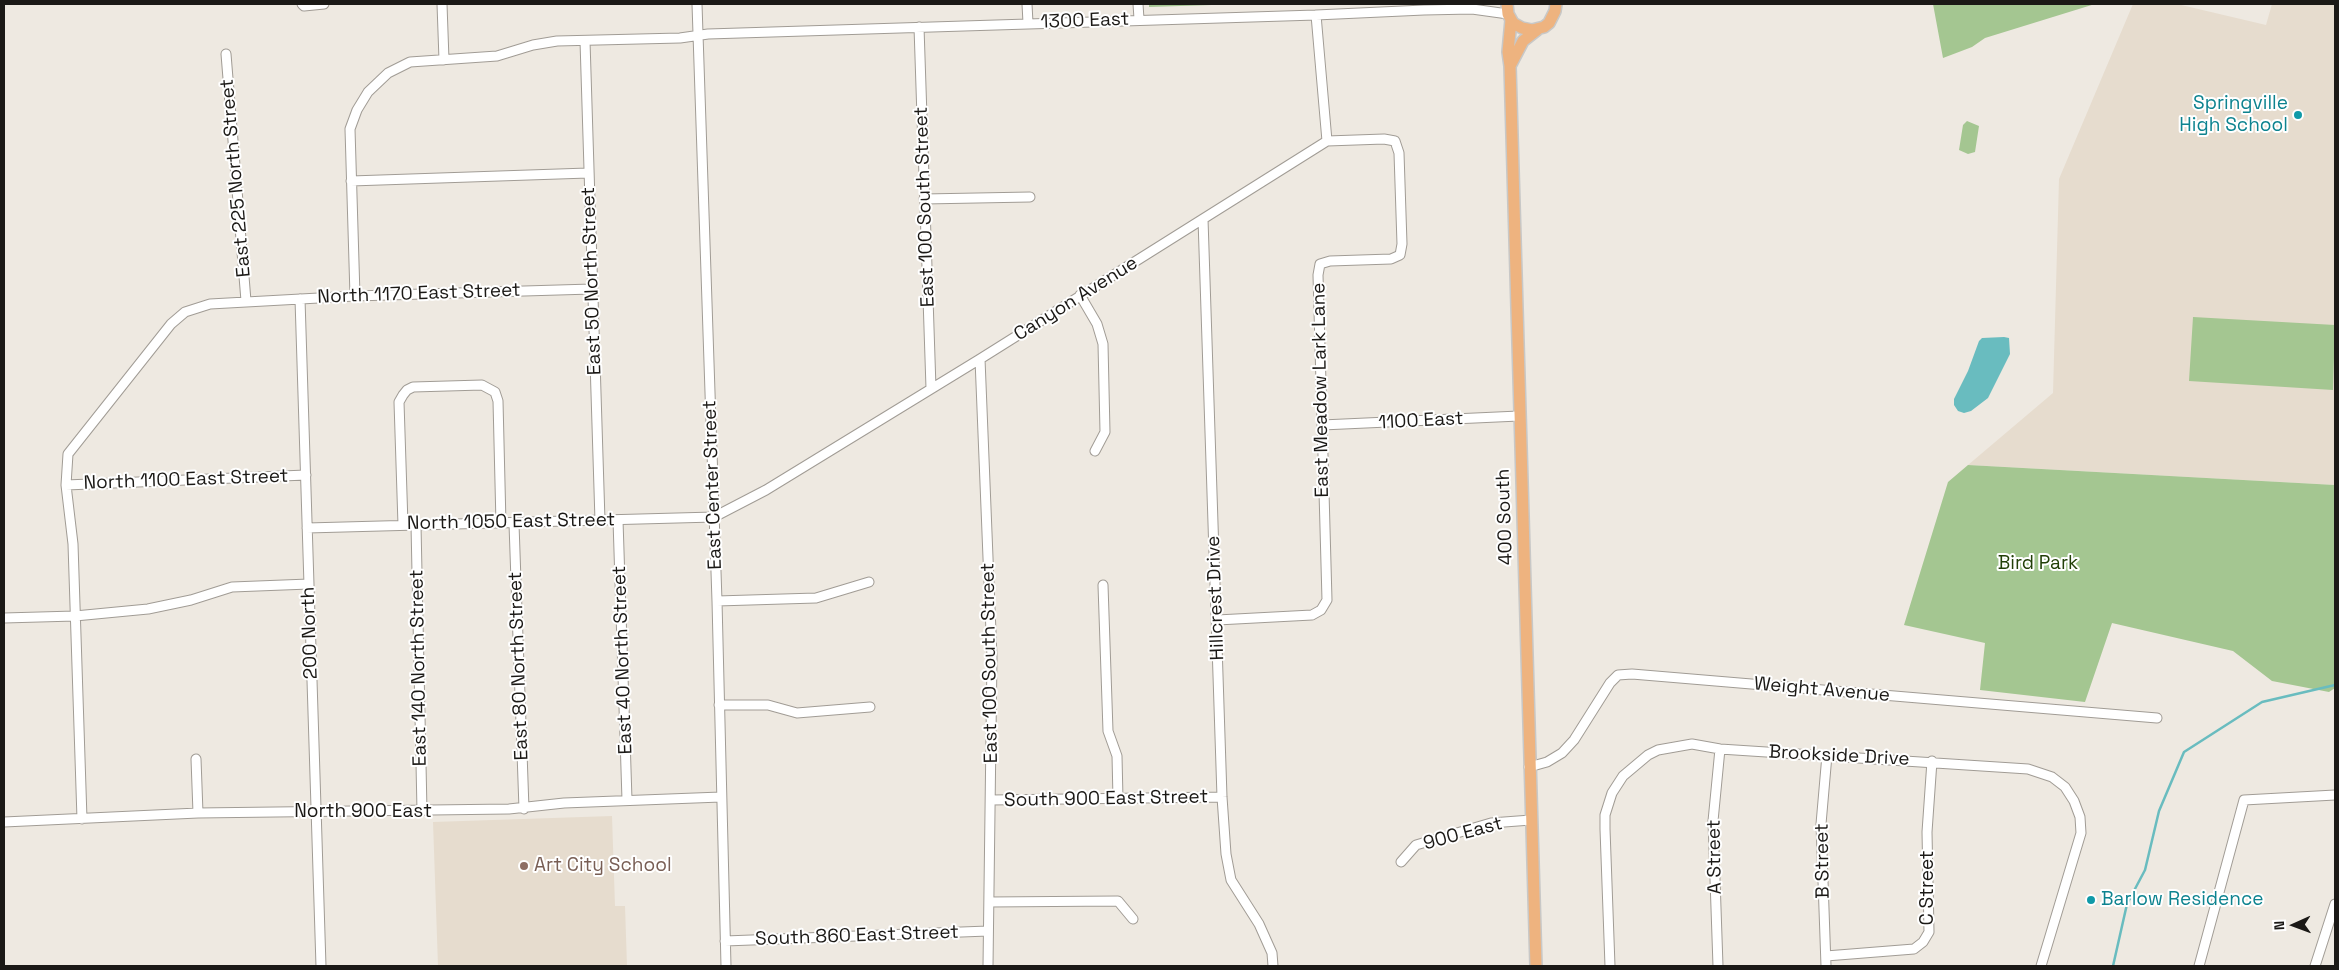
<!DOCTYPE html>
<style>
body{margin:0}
#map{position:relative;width:2339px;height:970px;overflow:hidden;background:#eee9e1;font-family:"Space Grotesk",sans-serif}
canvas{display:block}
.frame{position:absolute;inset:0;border:5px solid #1b1916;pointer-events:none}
.north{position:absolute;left:2269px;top:900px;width:50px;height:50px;-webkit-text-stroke:4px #fff;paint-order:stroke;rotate:268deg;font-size:14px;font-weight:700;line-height:20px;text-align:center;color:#1b1916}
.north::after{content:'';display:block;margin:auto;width:18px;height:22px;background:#1b1916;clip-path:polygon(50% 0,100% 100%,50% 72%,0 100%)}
</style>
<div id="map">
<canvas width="2339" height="970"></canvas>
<div class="frame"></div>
<div class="north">N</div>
</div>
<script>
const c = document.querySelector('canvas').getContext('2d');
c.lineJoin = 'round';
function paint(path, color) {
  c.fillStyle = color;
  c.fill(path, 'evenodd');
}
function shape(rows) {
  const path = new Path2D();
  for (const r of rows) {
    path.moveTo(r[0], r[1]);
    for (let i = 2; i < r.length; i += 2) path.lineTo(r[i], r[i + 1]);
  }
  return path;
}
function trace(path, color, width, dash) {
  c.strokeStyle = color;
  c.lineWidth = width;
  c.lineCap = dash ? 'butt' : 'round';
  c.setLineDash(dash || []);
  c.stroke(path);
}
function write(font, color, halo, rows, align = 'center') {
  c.font = font + ' "Space Grotesk",sans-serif';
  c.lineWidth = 4;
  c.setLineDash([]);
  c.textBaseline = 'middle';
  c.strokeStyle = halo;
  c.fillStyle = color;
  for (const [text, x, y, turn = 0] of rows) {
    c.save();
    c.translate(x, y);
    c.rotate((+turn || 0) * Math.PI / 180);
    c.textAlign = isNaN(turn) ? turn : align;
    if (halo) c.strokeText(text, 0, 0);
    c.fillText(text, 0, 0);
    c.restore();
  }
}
const built = shape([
 [2133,4,2177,4,2266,25,2272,4,2335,4,2335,485,1968,465,2053,393,2059,179],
 [612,816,615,906,625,906,627,966,438,966,433,822]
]);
const green = shape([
 [1149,4,1243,4,1149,7],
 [1933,4,2095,4,1985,38,1972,47,1943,58],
 [1967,121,1979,126,1975,152,1968,154,1959,150,1963,125],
 [2193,317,2335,325,2333,390,2189,381],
 [1968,465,2335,485,2335,688,2329,692,2272,681,2233,651,2112,623,2085,702,1980,690,1985,643,1904,625,1948,482]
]);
const water = shape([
 [2004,337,2009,338,2010,354,1988,398,1971,411,1964,413,1958,411,1954,405,1954,399,1968,371,1979,341,1982,338]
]);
const stream = shape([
 [2113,966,2127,904,2145,870,2159,811,2184,752,2262,702,2335,685]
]);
const minor = shape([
 [302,4,304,6,324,4],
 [442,4,444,60],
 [697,4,717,601,726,966],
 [1027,4,1028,23],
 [1138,4,1139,19],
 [1316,15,1327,141],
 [919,27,931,388],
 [585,41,600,521],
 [226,54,246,301],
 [351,181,588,173],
 [924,199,1030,197],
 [1203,219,1222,797,1226,854,1231,880,1259,924,1272,953,1273,966],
 [1080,295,1097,324,1103,344,1105,432,1095,451],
 [355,296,350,129,357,110,368,92,388,73,410,62,497,56,533,45,557,41,680,38,708,34,1316,15,1424,10,1472,9,1508,14],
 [300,299,321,966],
 [980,359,992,657,988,966],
 [1322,425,1519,416],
 [66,485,306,475],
 [618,520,627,800],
 [514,524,524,809],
 [403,525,399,402,403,395,407,390,413,387,482,385,495,392,498,401,501,524],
 [416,525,422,811],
 [307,528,714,517,766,490,980,359,1327,141],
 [1103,585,1108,731,1117,756,1118,799],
 [717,601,816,598,869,582],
 [4,618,75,616,148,609,191,600,232,587,309,584],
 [1217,620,1312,615,1321,610,1327,600,1318,275,1320,264,1330,261,1391,259,1400,255,1402,244,1399,153,1395,141,1384,139,1327,141],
 [719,705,768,705,797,713,870,707],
 [196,759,198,813],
 [1529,767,1547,762,1562,753,1574,740,1610,683,1618,675,1632,674,2157,718],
 [991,800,1222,797],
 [82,819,73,544,66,485,68,454,171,324,185,312,210,304,355,296,592,289],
 [4,822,198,813,509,809,564,803,721,797],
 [1401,862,1416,845,1491,823,1531,820],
 [989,902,1118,901,1133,919],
 [725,941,988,931],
 [1826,956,1914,949,1923,942,1929,932,1927,832,1932,761],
 [1610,966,1605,829,1605,815,1612,793,1623,776,1648,755,1658,750,1692,744,1720,749,2028,769,2052,777,2065,787,2074,801,2080,817,2081,833,2041,966],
 [1718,966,1713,821,1720,749],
 [1826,966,1821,824,1827,755],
 [2199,966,2244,800,2335,795],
 [2315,966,2335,904]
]);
const major = shape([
 [1507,4,1508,14,1513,23,1522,28,1532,30,1544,27,1549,23,1555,11,1556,4],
 [1511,20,1508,52,1510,66,1536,966],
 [1510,66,1523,41,1537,30]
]);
const markers = [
 [2298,115,5,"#0f9aa8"],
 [524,866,5,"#8d6e63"],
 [2091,900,5,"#0f9aa8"]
];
const streetNames = [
 ["1300 East",1085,21,-2],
 ["East 225 North Street",236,178,-95],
 ["East 100 South Street",925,207,-92],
 ["East 50 North Street",592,281,-92],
 ["North 1170 East Street",419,294,-2],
 ["Canyon Avenue",1076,299,-32],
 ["East Meadow Lark Lane",1321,390,-91],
 ["1100 East",1421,421,-3],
 ["North 1100 East Street",186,480,-2],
 ["East Center Street",713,485,-92],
 ["400 South",1505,517,-92],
 ["North 1050 East Street",511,522,-1],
 ["Hillcrest Drive",1216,598,-92],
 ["200 North",310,633,-92],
 ["East 40 North Street",623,660,-92],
 ["East 100 South Street",990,663,-91],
 ["East 80 North Street",519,666,-92],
 ["East 140 North Street",419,668,-91],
 ["Weight Avenue",1822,690,5],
 ["Brookside Drive",1839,756,3],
 ["South 900 East Street",1106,799,-1],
 ["North 900 East",363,812],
 ["900 East",1463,834,-15],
 ["A Street",1715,857,-91],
 ["B Street",1823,861,-91],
 ["C Street",1928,888,-90],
 ["South 860 East Street",857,936,-2]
];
const cultureNames = [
 ["Springville",2288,104],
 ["High School",2288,126],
 ["Barlow Residence",2101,900,"left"]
];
const parkNames = [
 ["Bird Park",2038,564]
];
const educationNames = [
 ["Art City School",534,866]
];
paint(built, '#e6dcce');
paint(green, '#a4c691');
paint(water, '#69bcbf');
trace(stream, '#69bcbf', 2.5);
trace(minor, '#a19c95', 11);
trace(major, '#c8c8c7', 14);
trace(minor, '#fff', 9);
trace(major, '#eeb37f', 11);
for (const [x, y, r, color] of markers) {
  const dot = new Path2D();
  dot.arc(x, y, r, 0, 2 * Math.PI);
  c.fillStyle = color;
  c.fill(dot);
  trace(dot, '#fff', 2);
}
write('19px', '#1b1916', '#fff', streetNames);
write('19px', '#0d838f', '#fff', cultureNames, 'right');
write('19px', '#224008', '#fff', parkNames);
write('19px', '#785e54', '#fff', educationNames, 'left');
</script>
